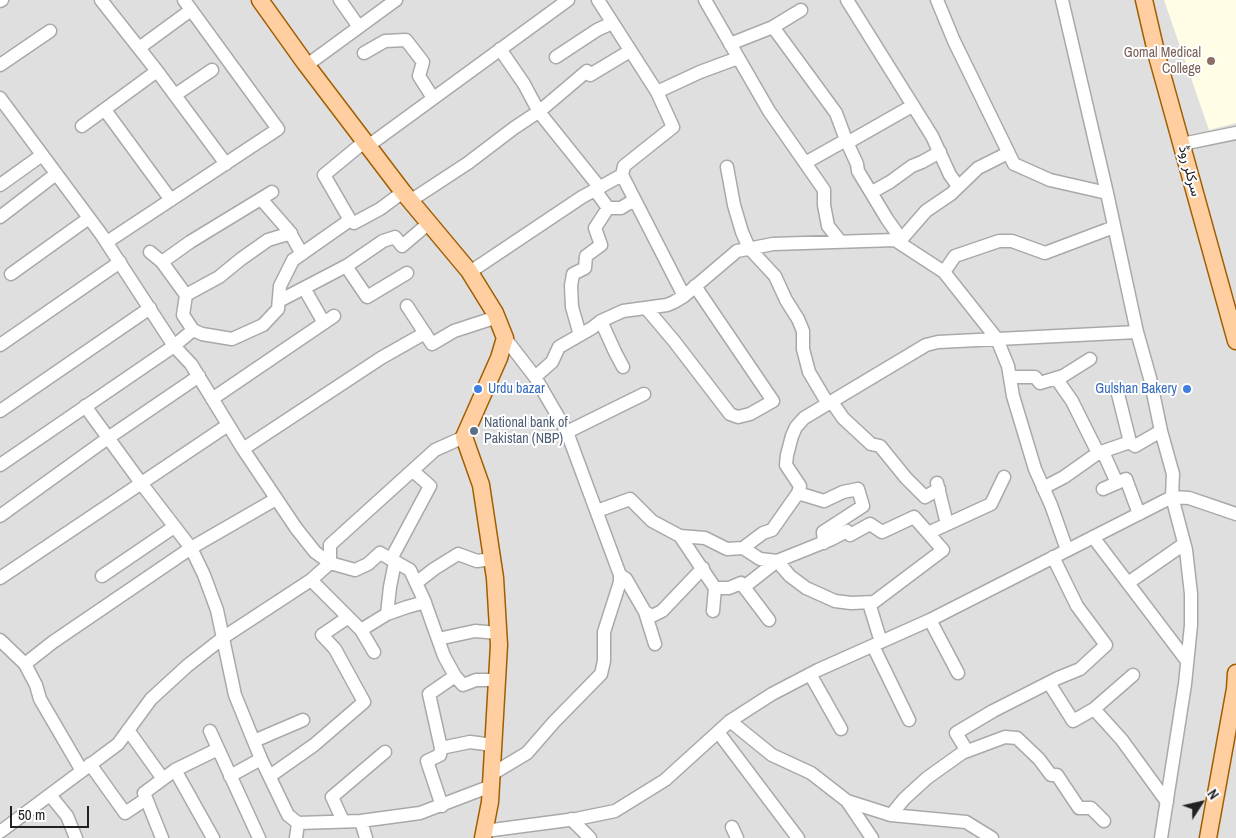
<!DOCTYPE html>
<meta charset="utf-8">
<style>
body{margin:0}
#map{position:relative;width:1236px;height:838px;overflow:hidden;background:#f2eee8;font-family:"Archivo Narrow",sans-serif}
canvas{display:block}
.north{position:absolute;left:1176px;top:778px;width:50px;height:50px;-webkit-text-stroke:4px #fff;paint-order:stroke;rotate:55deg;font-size:14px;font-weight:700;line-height:20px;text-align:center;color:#222}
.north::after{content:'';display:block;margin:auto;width:18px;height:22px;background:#222;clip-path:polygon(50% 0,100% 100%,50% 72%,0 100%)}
.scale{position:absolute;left:10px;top:806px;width:79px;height:22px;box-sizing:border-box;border:2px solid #222;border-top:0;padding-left:6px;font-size:15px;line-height:18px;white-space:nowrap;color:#222;-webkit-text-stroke:4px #fff;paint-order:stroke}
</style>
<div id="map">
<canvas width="1236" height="838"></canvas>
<div class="north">N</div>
<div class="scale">50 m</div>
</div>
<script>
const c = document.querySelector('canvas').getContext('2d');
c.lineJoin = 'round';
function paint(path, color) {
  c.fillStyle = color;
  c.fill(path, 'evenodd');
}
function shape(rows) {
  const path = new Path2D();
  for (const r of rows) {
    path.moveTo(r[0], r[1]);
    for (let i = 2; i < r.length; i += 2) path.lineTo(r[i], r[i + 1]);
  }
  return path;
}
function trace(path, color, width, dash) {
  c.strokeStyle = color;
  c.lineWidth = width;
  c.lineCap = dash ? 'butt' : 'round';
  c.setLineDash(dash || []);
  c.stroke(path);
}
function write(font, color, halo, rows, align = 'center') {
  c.font = font + ' "Archivo Narrow",Vazirmatn,sans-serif';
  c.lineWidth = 4;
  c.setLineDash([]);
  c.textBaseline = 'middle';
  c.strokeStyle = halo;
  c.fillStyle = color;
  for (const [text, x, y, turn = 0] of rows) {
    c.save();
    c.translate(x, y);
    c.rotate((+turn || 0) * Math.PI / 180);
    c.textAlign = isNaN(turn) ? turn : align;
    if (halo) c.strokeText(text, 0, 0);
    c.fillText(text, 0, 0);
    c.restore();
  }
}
const residential = shape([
 [0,0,1236,0,1236,838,0,838]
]);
const education = shape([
 [1164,0,1236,0,1236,123,1209,130]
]);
const minor = shape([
 [101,0,157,71,226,164],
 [340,0,359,27],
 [598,0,657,92,673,127,624,166,622,175,684,296],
 [705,0,769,111,824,190,824,205,828,226,840,241],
 [847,0,932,136,950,175,958,186],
 [937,0,954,41,1014,164,1050,180,1107,193],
 [1062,0,1107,193,1137,332,1150,378,1161,431,1173,474,1172,497,1186,550,1191,594,1191,625,1185,684,1161,838],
 [0,1,2,0],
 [773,27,836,113,846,140,857,164,858,171,887,219,901,239],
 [730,44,773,27,801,10],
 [139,48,191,10],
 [500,49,524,84,539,112,600,188],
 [364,53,385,41,406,40,423,62,419,76,433,98],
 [556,57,597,30,612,23],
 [0,65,50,31],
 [307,65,396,0],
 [657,92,700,72,738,58],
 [175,95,212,70],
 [0,98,101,234,174,346,191,364,243,449,296,528,315,552,330,563,311,580,224,637,187,666,151,699,118,744,0,832],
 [105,110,171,200],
 [82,126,157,71],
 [847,143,912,106],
 [1182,144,1236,133],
 [368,146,568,0],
 [805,163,846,140],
 [727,167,734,205,742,232,749,248,775,276,786,300,798,319,803,331,803,349,809,372,828,404],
 [0,185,42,155],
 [872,192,890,182,912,166,922,162,940,152],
 [261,199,289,231,302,254],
 [410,201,468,163,514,128,541,110,587,71,590,75,630,51],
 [608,208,621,208,634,200],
 [0,217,56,174],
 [350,220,324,175,364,142],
 [107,242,278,129,184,0],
 [899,242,926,211,951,194,978,168,1008,153],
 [150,252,162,262,186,295],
 [162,262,190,242,272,192],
 [346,266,367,297,407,273],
 [470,272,582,197,622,175],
 [944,272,955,256,999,241,1012,241,1045,253,1114,227],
 [11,274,89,218],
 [304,288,324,323],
 [279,301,348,265,383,241,395,237,402,246,429,223],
 [407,306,432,344,454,331,497,317],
 [646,308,674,341,730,414,738,417,750,414,773,401,695,286],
 [601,321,615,352,623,367],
 [193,330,183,315,186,295,219,277,241,259,268,240,291,233],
 [580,335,572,307,571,286,573,274,585,268,586,256,601,245,595,228,608,208,595,190],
 [0,345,120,262],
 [535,377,552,362,559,347,592,328,601,321,623,311,667,305,674,302,684,296,737,251,773,244,895,240,944,272,997,339,1008,366,1013,396,1035,469,1051,505,1067,550],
 [1010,377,1035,377,1040,383,1063,376,1090,359],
 [1056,378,1072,401,1098,453],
 [1118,394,1130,442],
 [212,399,334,316],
 [832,402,843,418,871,444,880,446,906,478,925,497,939,489],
 [85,406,141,483,191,548,204,575,217,610,235,695,261,759,288,815,298,823,361,821,420,813,491,786],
 [0,411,150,308],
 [567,432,644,394],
 [464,437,435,450,330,545,330,563,355,570,368,564,380,553,410,570,424,600,444,656,455,676,463,685,476,680,497,680],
 [243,449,381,358,425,333],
 [1103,452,1117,483],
 [0,465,174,346,193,330,202,334,232,339,263,325,278,309,280,286,293,260,350,220,354,223,380,209,403,192],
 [937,483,947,524],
 [1043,488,1064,477,1098,453,1130,442,1135,446,1161,431],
 [1103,489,1126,479,1139,514],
 [798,493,800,486,786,465,787,455,792,436,796,427,804,418,926,345,938,342,1137,332],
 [597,511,630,499,652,521,680,536,705,538,727,549,743,548,760,559,777,561,790,576,806,588,835,601,851,603,874,602,943,550,914,517,882,532,870,524,850,535,847,531,832,539,777,561,744,587],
 [0,516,108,438,199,376],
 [928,533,991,504,1004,477],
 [680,536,715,588,713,611],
 [1093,537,1187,661],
 [743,548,763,533,772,530,798,493,824,501,843,492,858,489,863,506,823,532,824,543],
 [391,559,430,486,413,471],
 [620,575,626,579,645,612,655,644],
 [102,576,174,527],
 [0,578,228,425],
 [311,580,361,630,374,652],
 [416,583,434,569,458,554,477,561,492,559],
 [1128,583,1184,544],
 [715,588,729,588,741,583,769,620],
 [869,603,881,642],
 [645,612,652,616,662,611,703,568],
 [387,614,390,587,395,562],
 [930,620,958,673],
 [361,630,387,614,407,607,425,602],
 [438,639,475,631,498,633],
 [0,640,25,664,36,685,40,699,82,771],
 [873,646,909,720],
 [25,664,53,642,191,548,276,499],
 [810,674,841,729],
 [1049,683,1073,721,1094,709,1133,675],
 [1094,709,1122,740,1167,802],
 [730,721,772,755,811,773,847,801,872,838],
 [128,730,163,779],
 [210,731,259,838],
 [718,732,798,838],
 [254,741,303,720],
 [441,748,429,694,455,676],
 [967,751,956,733,993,711,1058,678,1080,669,1106,645,1077,606,1053,557],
 [90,764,125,813,146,799],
 [175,770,213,838],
 [492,774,527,753,554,722,601,674,604,661,604,632,620,582,620,575,567,432,535,377,505,338],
 [230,776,261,759],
 [270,776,314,745,364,702,335,649,322,635,347,618],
 [50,795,67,816,76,838],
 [847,801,891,815,966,822,992,838],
 [442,806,427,761,440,755,441,748,470,742,493,745],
 [891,815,904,799,927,778,962,753,1005,737,1017,738,1039,759,1051,775,1057,775,1079,808,1091,808,1104,821],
 [571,819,590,838],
 [343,821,332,797,385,752],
 [361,821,366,838],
 [732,827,737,838],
 [485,831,576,819,615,811,665,780,730,721,772,694,818,670,930,620,1172,497,1189,498,1236,514],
 [162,838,144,793,175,770,218,749],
 [296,838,298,823]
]);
const major = shape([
 [260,0,305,63,403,192,469,271,495,313,505,338,499,358,464,437,481,485,495,578,499,645,490,802,483,838],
 [1144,0,1157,56,1236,341],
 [1208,838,1235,689,1236,673]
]);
const markers = [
 [1211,61,5,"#8d6e63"],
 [478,389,5,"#3f7fe0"],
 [1187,389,5,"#3f7fe0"],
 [474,431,5,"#5c6f8a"]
];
const educationNames = [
 ["Gomal Medical",1201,53],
 ["College",1201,69]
];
const streetNames = [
 ["سرکلر روڈ",1189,171,75]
];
const shopNames = [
 ["Urdu bazar",488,389],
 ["Gulshan Bakery",1177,389,"right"]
];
const serviceNames = [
 ["National bank of",484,423],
 ["Pakistan (NBP)",484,439]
];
paint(residential, '#e0dfdf');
paint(education, '#fffde5');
trace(minor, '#a9a9a9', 15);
trace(major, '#a05e00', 19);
trace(minor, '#fff', 12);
trace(major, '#ffcfa1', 16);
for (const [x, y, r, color] of markers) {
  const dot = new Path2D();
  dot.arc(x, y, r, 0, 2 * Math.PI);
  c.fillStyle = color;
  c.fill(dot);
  trace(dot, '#fff', 2);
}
write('14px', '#785e54', '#fff', educationNames, 'right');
write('14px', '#222', '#fff', streetNames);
write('14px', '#366cbe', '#fff', shopNames, 'left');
write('14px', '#4e5e75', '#fff', serviceNames, 'left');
</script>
